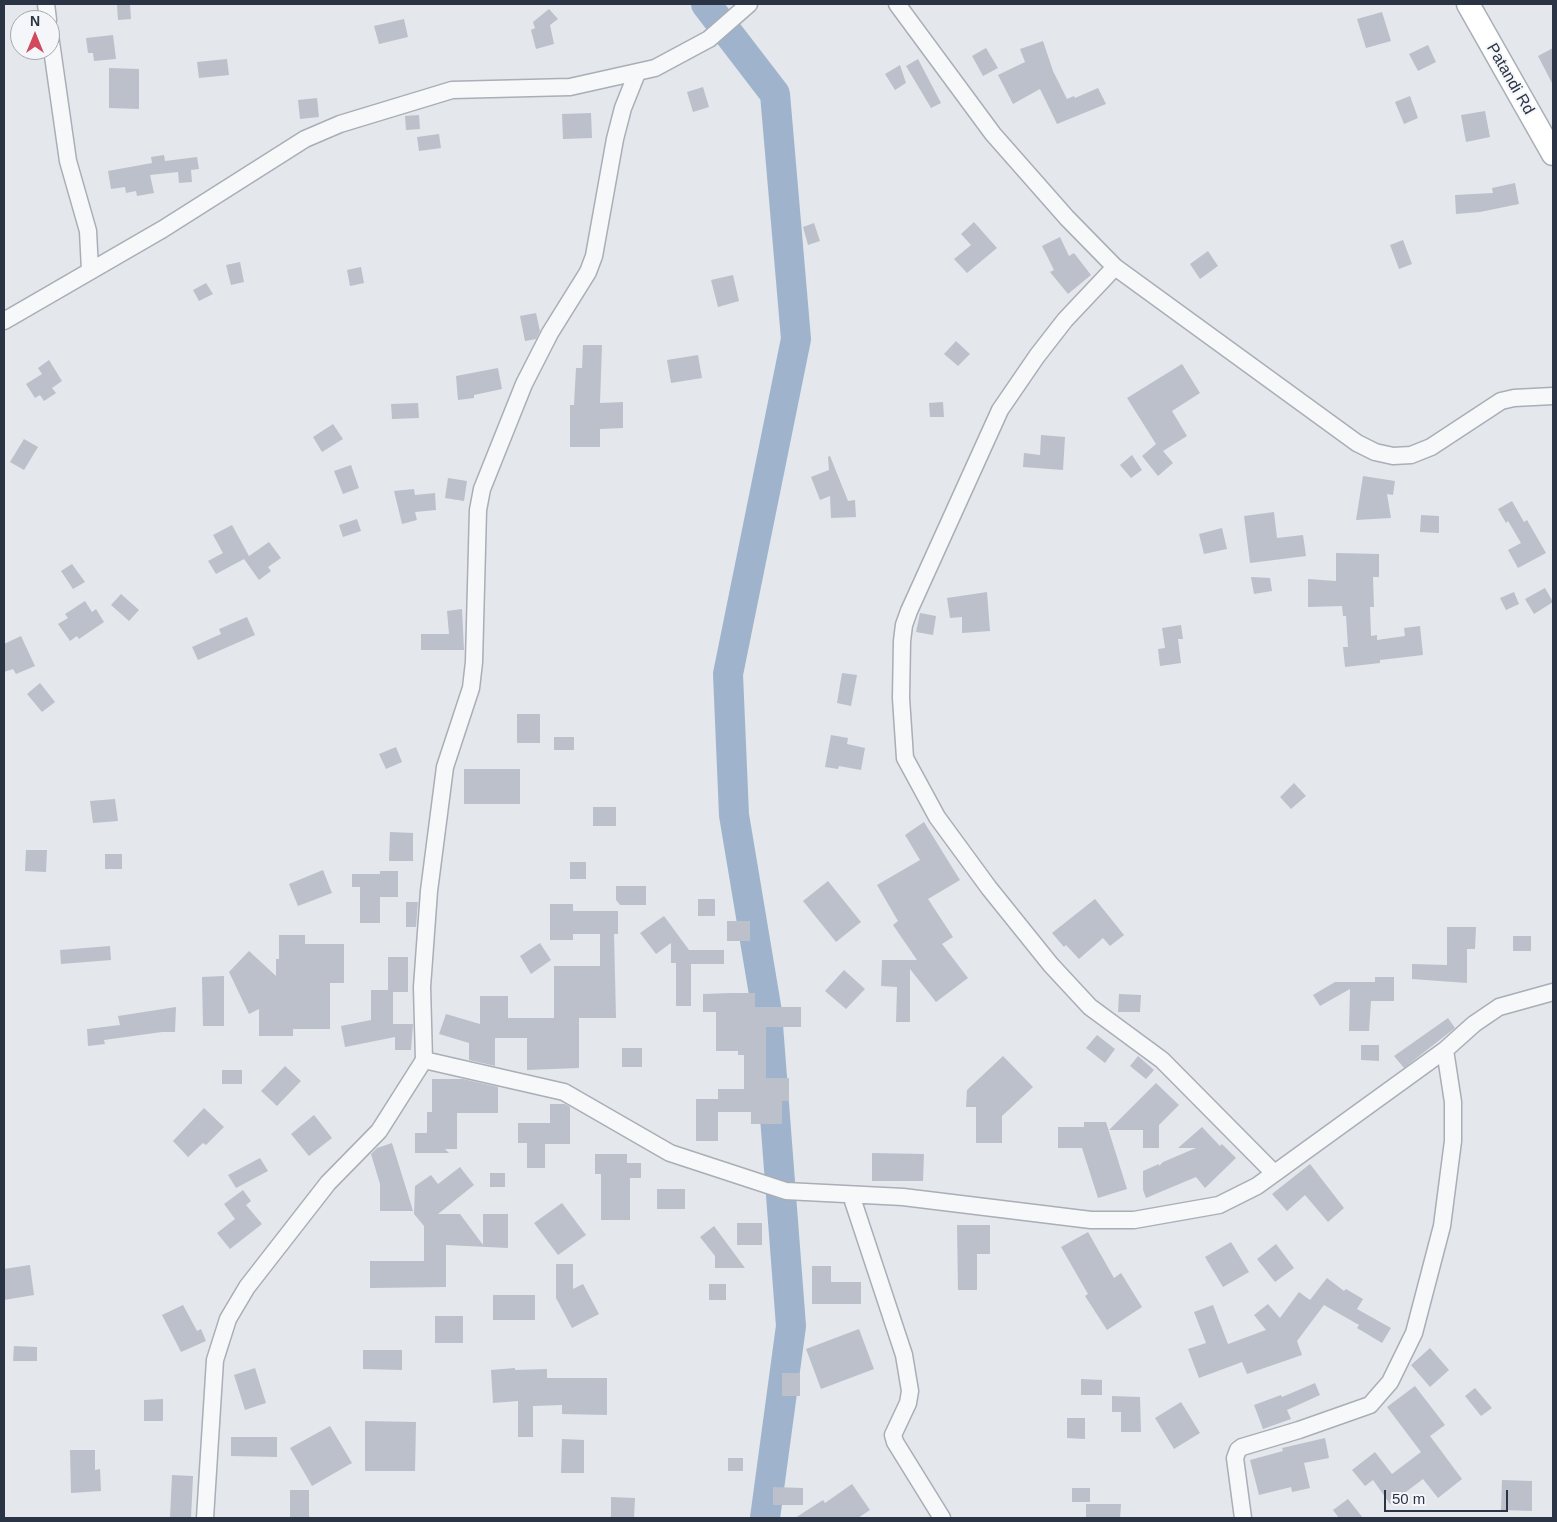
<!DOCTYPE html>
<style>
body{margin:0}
#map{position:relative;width:1557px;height:1522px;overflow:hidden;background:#e4e7ec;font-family:Helvetica,sans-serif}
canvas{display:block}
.frame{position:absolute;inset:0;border:5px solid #2b3445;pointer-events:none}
.north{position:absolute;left:10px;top:10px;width:50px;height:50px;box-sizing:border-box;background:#f4f6f9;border:1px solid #a4a8b1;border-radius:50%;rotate:0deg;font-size:14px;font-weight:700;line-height:20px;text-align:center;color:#2b3445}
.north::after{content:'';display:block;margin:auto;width:18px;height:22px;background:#d1495b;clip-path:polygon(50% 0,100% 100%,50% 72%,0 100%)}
.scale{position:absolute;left:1384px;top:1490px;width:124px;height:22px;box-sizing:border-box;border:2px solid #2b3445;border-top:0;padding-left:6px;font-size:15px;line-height:18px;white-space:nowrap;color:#2b3445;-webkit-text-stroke:4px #f4f6f9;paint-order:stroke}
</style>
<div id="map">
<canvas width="1557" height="1522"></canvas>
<div class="frame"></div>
<div class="north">N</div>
<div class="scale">50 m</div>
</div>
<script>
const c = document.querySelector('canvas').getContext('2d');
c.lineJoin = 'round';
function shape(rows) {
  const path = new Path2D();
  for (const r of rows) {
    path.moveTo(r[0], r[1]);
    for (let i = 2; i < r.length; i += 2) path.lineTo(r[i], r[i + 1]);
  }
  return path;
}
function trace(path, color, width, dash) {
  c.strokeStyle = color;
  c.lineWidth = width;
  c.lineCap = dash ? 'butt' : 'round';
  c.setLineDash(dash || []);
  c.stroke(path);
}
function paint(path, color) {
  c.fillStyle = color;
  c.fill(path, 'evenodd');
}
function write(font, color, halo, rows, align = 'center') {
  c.font = font + ' Helvetica,sans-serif';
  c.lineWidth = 4;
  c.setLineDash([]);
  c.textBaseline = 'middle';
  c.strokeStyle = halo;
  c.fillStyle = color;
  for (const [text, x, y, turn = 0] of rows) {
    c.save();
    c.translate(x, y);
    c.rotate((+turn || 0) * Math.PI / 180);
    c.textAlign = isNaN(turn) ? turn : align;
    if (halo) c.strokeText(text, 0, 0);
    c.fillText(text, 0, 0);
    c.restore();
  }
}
const river = shape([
 [706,4,775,94,796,339,728,674,734,815,767,1012,791,1326,765,1518]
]);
const building = shape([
 [117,4,130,4,131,19,118,20],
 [549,9,558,19,550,25,554,44,536,49,531,30,535,28,533,22],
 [1382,12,1391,41,1366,48,1357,19],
 [404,19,408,37,379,44,374,26],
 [113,35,116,59,94,61,93,53,88,53,86,38],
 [1043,41,1053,71,1067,99,1074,96,1075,98,1098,88,1106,104,1057,124,1040,89,1013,104,998,75,1025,62,1020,49],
 [1428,45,1436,62,1418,71,1409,54],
 [986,48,998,68,983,76,972,56],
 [1553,48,1553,85,1538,56],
 [227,59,229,75,199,78,197,62],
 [918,59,941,103,931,108,906,66],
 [900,65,906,83,895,90,885,74],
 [109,68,139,69,139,109,109,108],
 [703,87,709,107,693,112,687,92],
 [1410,96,1418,118,1404,124,1395,102],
 [317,98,319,117,300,119,298,100],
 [1485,111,1490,137,1466,142,1461,115],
 [591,113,592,138,563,139,562,114],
 [419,115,420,129,406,130,405,116],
 [439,134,441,148,419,151,417,137],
 [164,155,165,161,197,157,199,169,191,170,192,182,179,183,178,172,150,175,154,193,137,196,136,191,126,193,125,187,111,189,108,171,152,163,151,157],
 [1515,183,1519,204,1480,212,1456,214,1455,195,1493,193,1492,188],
 [974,222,997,248,967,273,954,259,971,245,961,234],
 [814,223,820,241,808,245,803,227],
 [1060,237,1069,256,1074,253,1091,275,1068,294,1050,272,1054,270,1042,246],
 [1403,240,1412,264,1399,269,1390,245],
 [1208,251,1218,266,1200,279,1190,264],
 [240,262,244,282,231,285,226,265],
 [361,267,364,283,350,286,347,270],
 [733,275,739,301,718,307,711,280],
 [206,283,213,294,199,301,193,290],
 [536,313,540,331,536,339,525,341,520,316],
 [956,341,970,354,958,366,944,354],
 [583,345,602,345,600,403,623,402,623,428,600,429,600,447,570,447,570,405,574,405,576,368,582,368],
 [698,355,702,378,671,383,667,360],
 [49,360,62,381,52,388,56,393,44,401,40,395,35,398,26,384,42,374,38,368],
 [1182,364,1200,393,1172,411,1187,436,1163,451,1173,463,1158,476,1142,456,1156,444,1127,398],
 [498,368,502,389,474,395,474,398,458,400,456,376],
 [943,402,944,417,930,417,929,403],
 [418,403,419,418,392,419,391,404],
 [333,424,343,439,322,452,313,437],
 [1041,435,1065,437,1063,470,1023,467,1024,453,1040,455],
 [24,439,38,447,24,470,10,462],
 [1132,455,1142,470,1131,478,1120,465],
 [830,456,848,501,855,500,856,517,831,518,830,496,820,500,811,477,829,470,828,457],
 [351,465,359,488,343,494,334,471],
 [1363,476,1395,481,1393,495,1387,494,1391,518,1356,520],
 [448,478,467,481,464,501,445,498],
 [414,489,415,495,435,493,436,510,415,512,417,520,402,524,394,491],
 [1512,501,1524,522,1527,520,1546,553,1518,568,1508,550,1521,543,1508,521,1506,523,1498,509],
 [1274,512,1277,538,1303,535,1306,556,1250,563,1244,516],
 [1421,515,1439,516,1439,533,1420,532],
 [357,519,361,531,343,537,339,525],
 [232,525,249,556,269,542,281,558,268,567,271,571,259,580,244,559,216,574,208,561,223,553,213,535],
 [1222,528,1227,549,1204,554,1199,534],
 [1336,553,1379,554,1379,577,1373,577,1374,607,1370,607,1371,636,1377,635,1377,640,1405,636,1404,628,1420,626,1423,655,1380,660,1380,663,1345,667,1343,647,1348,647,1346,616,1343,616,1342,606,1308,607,1308,579,1336,581],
 [72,564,85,582,73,589,61,571],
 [1251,577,1270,578,1272,591,1254,594],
 [1545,588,1553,602,1534,614,1525,599],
 [987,592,990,631,962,633,962,617,950,618,947,598],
 [1514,592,1519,604,1506,610,1500,598],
 [121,594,139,610,129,621,111,605],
 [85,601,92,612,96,609,104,622,79,639,77,636,70,641,58,624,68,618,65,614],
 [462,609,464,650,421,650,421,634,449,634,447,611],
 [920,613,936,616,933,635,916,632],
 [247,617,255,635,198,660,192,647,221,634,219,629],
 [1181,625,1183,639,1178,639,1181,663,1160,666,1158,649,1165,648,1162,628],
 [21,636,35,666,16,674,13,669,4,672,4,644],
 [842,673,857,675,851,706,837,703],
 [40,683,55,702,42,712,27,694],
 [517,714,540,714,540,743,517,743],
 [831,735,848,738,847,744,865,748,861,770,839,766,838,769,825,767],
 [554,737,574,737,574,750,554,750],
 [396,747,402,762,386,769,379,754],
 [464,769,520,769,520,804,464,804],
 [1294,783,1306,796,1291,809,1280,797],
 [115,799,118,821,93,823,90,801],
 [593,807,616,807,616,826,593,826],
 [924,822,960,880,928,899,953,937,942,944,968,978,936,1002,910,969,910,1022,896,1022,897,987,881,986,882,960,917,960,893,925,898,921,877,885,920,860,905,835],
 [390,832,413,833,413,861,389,861],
 [26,850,47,850,46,872,25,871],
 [105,854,122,854,122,869,105,869],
 [570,862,586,862,586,879,570,879],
 [323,870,332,893,298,906,289,884],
 [380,871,398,871,398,897,380,897,380,923,360,923,360,887,352,887,352,874,380,874],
 [828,881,861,922,836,942,803,901],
 [616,886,646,886,646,905,620,905,616,900],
 [698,899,715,899,715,916,698,916],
 [1095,899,1124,935,1110,946,1103,938,1079,959,1066,945,1064,947,1052,933],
 [406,902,418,902,416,927,406,927],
 [550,904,573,904,573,911,618,911,618,934,614,934,616,1018,579,1018,579,1068,527,1070,527,1038,495,1038,495,1066,469,1060,469,1043,439,1034,446,1014,480,1024,480,996,508,996,508,1018,554,1018,554,966,600,966,600,934,573,934,573,940,550,940],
 [664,916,689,950,724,950,724,964,691,964,691,1006,676,1006,676,963,671,963,671,943,656,954,640,933],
 [727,921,750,921,750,941,727,941],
 [1447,927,1476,927,1475,949,1467,949,1467,983,1412,979,1412,964,1447,965],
 [279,935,305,935,305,944,344,944,344,983,330,983,330,1029,293,1029,293,1036,259,1036,259,1009,249,1014,229,972,249,951,276,976,276,959,279,959],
 [1513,936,1531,936,1531,951,1513,951],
 [540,943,551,960,531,974,520,956],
 [110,946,111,960,61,964,60,950],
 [388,957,408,957,408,992,393,992,393,1024,413,1024,411,1050,395,1050,395,1037,345,1047,341,1026,371,1020,371,990,388,990],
 [844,970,865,989,846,1009,825,991],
 [224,976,224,1026,203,1026,202,977],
 [1375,977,1394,977,1394,1001,1371,1001,1369,1031,1349,1031,1350,989,1320,1006,1313,995,1335,982,1375,982],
 [731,993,755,993,755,1007,801,1007,801,1027,766,1027,766,1078,789,1078,789,1101,782,1101,782,1124,751,1124,751,1112,718,1112,718,1089,744,1089,744,1055,738,1055,738,1051,716,1051,716,1012,703,1012,703,994],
 [1119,994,1141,995,1140,1012,1118,1012],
 [176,1007,175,1032,162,1032,104,1040,105,1044,88,1046,87,1029,120,1025,118,1016],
 [1448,1018,1455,1028,1404,1068,1394,1056],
 [1097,1035,1115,1049,1105,1063,1086,1048],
 [1361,1045,1379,1045,1379,1061,1361,1060],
 [622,1048,642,1048,642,1067,622,1067],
 [1003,1056,1033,1087,1002,1116,1002,1143,976,1143,976,1107,966,1107,967,1090],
 [1138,1056,1154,1070,1146,1079,1130,1066],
 [285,1066,301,1081,277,1106,261,1091],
 [222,1070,242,1070,242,1084,222,1084],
 [432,1079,463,1079,498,1087,498,1113,457,1113,457,1149,445,1149,449,1153,415,1153,415,1133,427,1133,427,1112,432,1112],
 [1156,1083,1179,1105,1159,1125,1159,1148,1143,1148,1143,1130,1109,1130],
 [696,1099,718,1099,718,1141,696,1141],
 [550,1104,565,1104,570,1107,570,1144,545,1144,545,1168,527,1168,527,1143,518,1143,518,1123,550,1123],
 [204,1108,224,1127,206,1145,203,1143,188,1157,173,1141],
 [314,1115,332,1138,309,1156,291,1134],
 [1084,1122,1106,1122,1127,1189,1098,1198,1082,1148,1058,1148,1058,1127,1084,1127],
 [1202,1127,1220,1146,1222,1144,1236,1158,1205,1188,1196,1177,1146,1198,1143,1190,1143,1171,1159,1164,1159,1166,1163,1162,1196,1148,1178,1148],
 [392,1143,410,1201,413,1211,380,1211,380,1184,371,1154,377,1148],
 [872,1153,924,1154,923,1181,872,1181],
 [595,1154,627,1154,627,1163,641,1163,641,1178,630,1178,630,1220,601,1220,601,1174,595,1174],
 [260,1158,268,1171,236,1188,228,1175],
 [1310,1164,1344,1208,1328,1222,1305,1195,1287,1211,1272,1194],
 [460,1167,474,1185,438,1214,460,1214,483,1245,483,1214,508,1214,508,1248,446,1245,446,1287,370,1288,370,1261,424,1261,424,1226,414,1214,415,1186,431,1175,438,1184],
 [490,1173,505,1173,505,1187,490,1187],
 [657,1189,685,1189,685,1209,657,1209],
 [243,1190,251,1201,246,1205,262,1224,230,1249,217,1233,235,1219,224,1204],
 [562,1203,586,1235,558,1255,534,1223],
 [737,1223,762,1223,762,1245,737,1245],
 [957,1225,990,1225,990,1254,977,1254,977,1290,958,1290],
 [714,1226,745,1268,715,1268,715,1256,700,1237],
 [1088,1232,1114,1278,1121,1273,1142,1307,1107,1330,1085,1296,1088,1294,1061,1247],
 [1231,1242,1249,1272,1223,1287,1205,1257],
 [1276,1244,1294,1268,1275,1282,1257,1259],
 [556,1264,573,1264,573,1289,583,1284,599,1314,572,1328,556,1298],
 [30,1265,34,1295,4,1300,4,1269],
 [812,1266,831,1266,831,1282,861,1282,861,1304,812,1304],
 [1327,1278,1344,1291,1346,1289,1363,1299,1357,1309,1391,1328,1382,1343,1357,1328,1359,1325,1324,1305,1297,1341,1302,1355,1247,1374,1242,1362,1199,1378,1188,1349,1206,1343,1194,1312,1213,1305,1228,1344,1266,1330,1254,1315,1268,1304,1280,1318,1299,1292,1310,1300],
 [709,1284,726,1284,726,1300,709,1300],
 [493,1295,535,1295,535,1320,493,1320],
 [183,1305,197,1331,201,1329,206,1341,181,1352,162,1315],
 [435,1316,463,1316,463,1343,435,1343],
 [859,1329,874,1369,821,1389,806,1349],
 [14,1346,37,1347,37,1361,13,1361],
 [1430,1348,1449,1370,1430,1387,1411,1365],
 [363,1350,402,1350,402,1370,363,1369],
 [255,1368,266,1403,245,1410,234,1375],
 [515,1368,515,1370,547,1369,547,1378,607,1378,607,1415,562,1414,562,1405,533,1406,533,1437,518,1437,518,1401,493,1403,491,1370],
 [782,1373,800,1373,800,1396,782,1396],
 [1081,1379,1102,1380,1102,1395,1081,1395],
 [1315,1383,1320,1395,1287,1410,1291,1419,1263,1429,1254,1405,1281,1395,1282,1397],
 [1415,1386,1445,1425,1430,1436,1462,1479,1438,1498,1423,1479,1390,1504,1373,1480,1365,1486,1352,1470,1375,1452,1392,1474,1421,1452,1387,1407],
 [1475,1388,1492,1408,1481,1416,1465,1396],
 [1112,1396,1140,1397,1141,1432,1121,1432,1121,1412,1112,1412],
 [163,1399,163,1421,144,1421,144,1400],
 [1181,1402,1200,1433,1174,1449,1155,1418],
 [1067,1418,1085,1418,1085,1439,1067,1438],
 [365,1421,416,1422,415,1471,365,1471],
 [330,1426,352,1463,312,1486,290,1448],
 [231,1437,277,1437,277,1457,231,1456],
 [1325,1438,1329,1458,1304,1463,1310,1488,1292,1492,1291,1487,1259,1495,1250,1460,1283,1451,1282,1448],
 [562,1439,584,1440,584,1473,561,1473],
 [70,1450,95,1450,95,1470,100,1469,101,1491,71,1493],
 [728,1458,743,1458,743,1471,728,1471],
 [172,1475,193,1476,191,1518,170,1518],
 [1502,1480,1532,1481,1532,1511,1501,1510],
 [852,1484,870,1510,858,1518,795,1518,823,1500,825,1503],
 [773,1487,803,1488,803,1505,773,1505],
 [1072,1488,1090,1488,1090,1502,1072,1502],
 [290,1490,309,1490,309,1518,290,1518],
 [611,1497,635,1498,634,1518,611,1518],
 [1348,1499,1363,1518,1339,1518,1333,1510],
 [1086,1504,1121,1504,1120,1518,1086,1518]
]);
const street = shape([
 [46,4,48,20],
 [897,4,993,134,1067,218,1115,267,1357,443,1375,452,1393,456,1411,455,1431,447,1501,401,1514,398,1553,396],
 [50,35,68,161,88,231,90,270],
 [1115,267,1065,320,1037,356,1000,410,909,611,904,625,902,641,901,698,905,758,937,817,989,888,1051,965,1090,1007,1162,1060,1274,1173],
 [4,321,163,229,305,139,340,124,452,90,570,87,655,68,709,39,749,4],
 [424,1060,564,1092,670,1153,786,1191,903,1197,1091,1220,1134,1220,1219,1205,1257,1186,1445,1050,1474,1024,1499,1007,1553,992],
 [851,1195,904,1355,910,1391,908,1403,893,1435,895,1442,942,1518],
 [205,1518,215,1360,228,1319,247,1287,328,1183,379,1131,424,1060,422,987,429,891,445,767,471,688,474,662,478,510,482,489,524,384,550,333,588,272,594,256,615,139,623,108,637,73],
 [1243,1518,1235,1458,1238,1450,1242,1447,1299,1430,1370,1405,1390,1382,1414,1333,1442,1226,1453,1141,1453,1102,1445,1050]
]);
const secondary = shape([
 [1468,4,1553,154]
]);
const streetNames = [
 ["Patandi Rd",1510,79,60]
];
trace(river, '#9fb4cc', 30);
paint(building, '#bbc0ca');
trace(street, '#a9aeb7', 19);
trace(secondary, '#a9aeb7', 25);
trace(street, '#f7f8fa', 16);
trace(secondary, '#fff', 22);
write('16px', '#2b3445', '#f4f6f9', streetNames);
</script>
